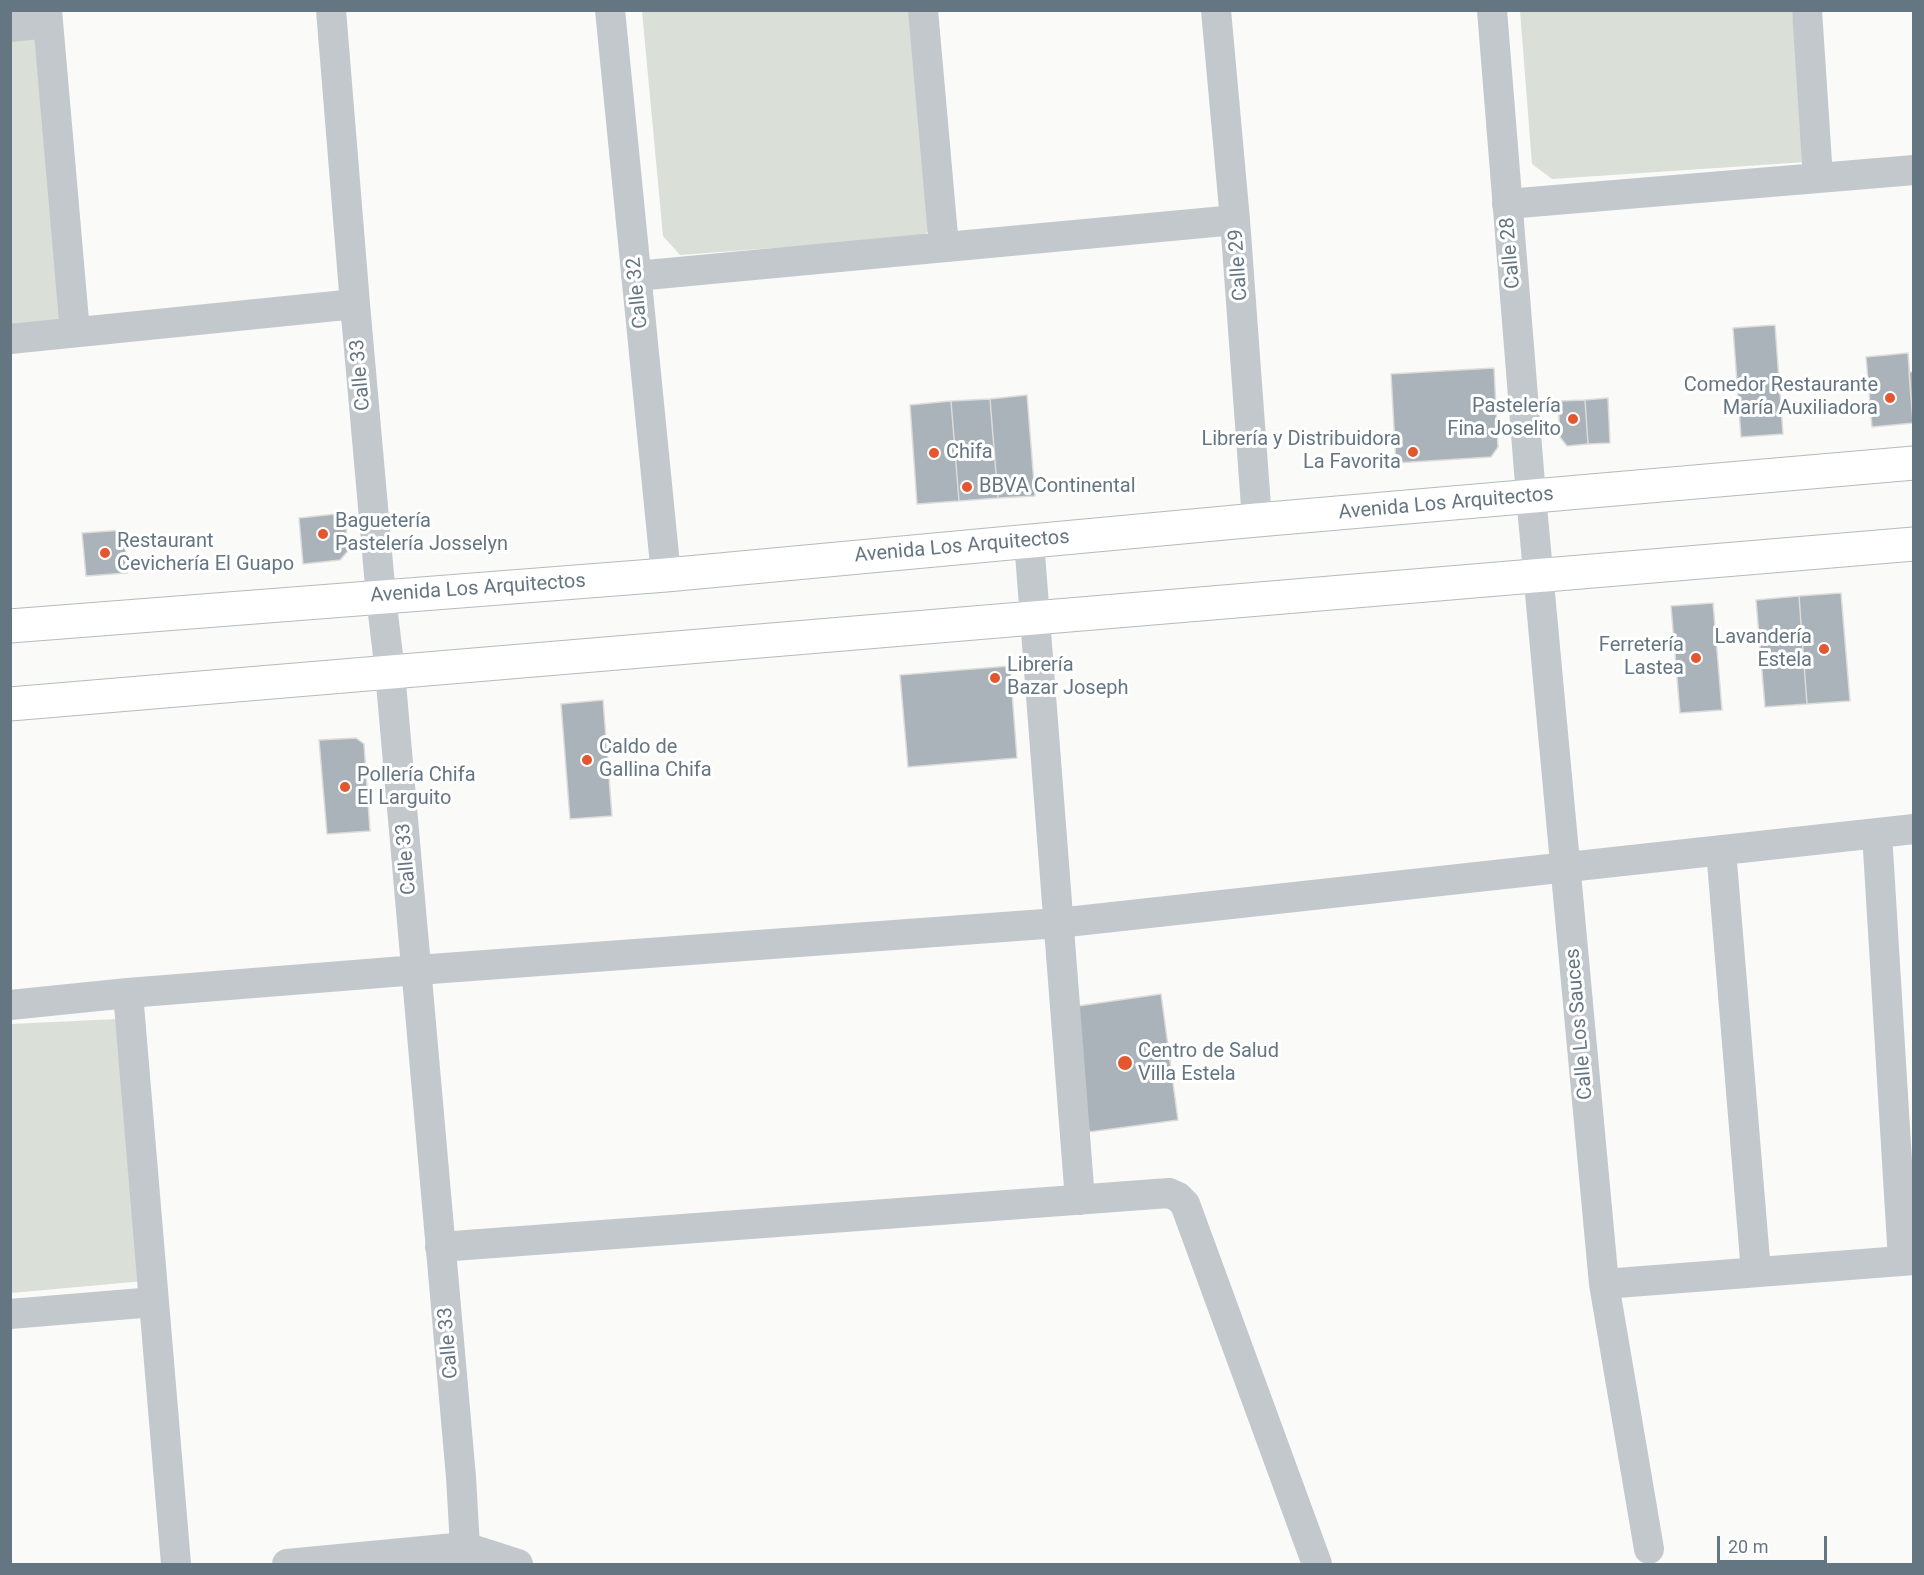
<!DOCTYPE html>
<meta charset="utf-8">
<style>
body{margin:0}
#map{position:relative;width:1924px;height:1575px;overflow:hidden;background:#fafaf8;font-family:Roboto,sans-serif}
canvas{display:block}
.frame{position:absolute;inset:0;border:12px solid #657683;pointer-events:none}
.scale{position:absolute;left:1717px;top:1536px;width:110px;height:27px;box-sizing:border-box;border:3px solid #657683;border-top:0;padding-left:8px;font-size:18px;line-height:21px;white-space:nowrap;color:#657683;-webkit-text-stroke:4px #fff;paint-order:stroke}
</style>
<div id="map">
<canvas width="1924" height="1575"></canvas>
<div class="frame"></div>
<div class="scale">20 m</div>
</div>
<script>
const c = document.querySelector('canvas').getContext('2d');
c.lineJoin = 'round';
function paint(path, color) {
  c.fillStyle = color;
  c.fill(path, 'evenodd');
}
function shape(rows) {
  const path = new Path2D();
  for (const r of rows) {
    path.moveTo(r[0], r[1]);
    for (let i = 2; i < r.length; i += 2) path.lineTo(r[i], r[i + 1]);
  }
  return path;
}
function trace(path, color, width, dash) {
  c.strokeStyle = color;
  c.lineWidth = width;
  c.lineCap = dash ? 'butt' : 'round';
  c.setLineDash(dash || []);
  c.stroke(path);
}
function write(font, color, halo, rows, align = 'center') {
  c.font = font + ' Roboto,sans-serif';
  c.lineWidth = 6;
  c.setLineDash([]);
  c.textBaseline = 'middle';
  c.strokeStyle = halo;
  c.fillStyle = color;
  for (const [text, x, y, turn = 0] of rows) {
    c.save();
    c.translate(x, y);
    c.rotate((+turn || 0) * Math.PI / 180);
    c.textAlign = isNaN(turn) ? turn : align;
    if (halo) c.strokeText(text, 0, 0);
    c.fillText(text, 0, 0);
    c.restore();
  }
}
const green = shape([
 [642,11,915,11,935,226,921,237,680,255,663,236],
 [1520,11,1792,11,1806,162,1552,179,1532,164],
 [48,23,75,332,11,335,11,29],
 [117,1019,144,1281,11,1293,11,1024]
]);
const building = shape([
 [1775,325,1783,434,1741,437,1733,328,1775,325],
 [1908,353,1913,423,1872,427,1866,357,1908,353],
 [1494,368,1498,447,1491,457,1396,463,1391,374,1494,368],
 [1909,372,1914,372,1914,423,1913,423,1909,372],
 [1027,395,1035,496,998,498,990,399,1027,395],
 [1608,398,1610,443,1588,444,1585,400,1608,398],
 [990,399,998,498,959,501,951,401,990,399],
 [1585,400,1588,444,1567,446,1560,437,1558,401,1585,400],
 [951,401,959,501,917,504,910,405,951,401],
 [345,513,348,551,340,560,303,564,299,518,345,513],
 [124,530,127,573,86,576,82,533,124,530],
 [1841,593,1850,701,1807,704,1799,596,1841,593],
 [1799,596,1807,704,1765,707,1756,600,1799,596],
 [1713,603,1722,710,1680,713,1671,606,1713,603],
 [1010,666,1017,758,908,767,900,675,1010,666],
 [603,700,612,816,570,819,561,704,603,700],
 [356,738,364,744,370,831,327,834,319,740,356,738],
 [1161,994,1178,1120,1089,1132,1071,1007,1161,994]
]);
const street = shape([
 [47,10,75,332],
 [331,10,355,304,381,597,390,672,461,1477,466,1564],
 [610,10,666,575],
 [923,10,944,247],
 [1216,10,1235,220,1257,520],
 [1492,10,1531,496,1604,1284,1649,1549],
 [1807,10,1818,178],
 [10,27,48,23],
 [1507,204,1914,170],
 [636,276,1235,220],
 [10,339,355,304],
 [1029,541,1080,1200],
 [1877,833,1903,1260],
 [1721,850,1756,1272],
 [128,993,176,1564],
 [10,1005,128,993,417,970,1058,923,1914,829],
 [440,1247,1169,1193,1178,1197,1185,1204,1317,1564],
 [1604,1284,1914,1260],
 [10,1314,154,1302],
 [287,1564,465,1547,518,1564]
]);
const primary = shape([
 [10,626,666,575,1257,520,1914,463],
 [10,704,1914,544]
]);
const markers = [
 [1890,398,6,"#e4572e"],
 [1573,419,6,"#e4572e"],
 [1413,452,6,"#e4572e"],
 [934,453,6,"#e4572e"],
 [967,487,6,"#e4572e"],
 [323,534,6,"#e4572e"],
 [105,553,6,"#e4572e"],
 [1824,649,6,"#e4572e"],
 [1696,658,6,"#e4572e"],
 [995,678,6,"#e4572e"],
 [587,760,6,"#e4572e"],
 [345,787,6,"#e4572e"],
 [1125,1063,8,"#e4572e"]
];
const streetNames = [
 ["Calle 28",1511,253,-95],
 ["Calle 29",1239,265,-94],
 ["Calle 32",638,293,-96],
 ["Calle 33",361,375,-95],
 ["Avenida Los Arquitectos",1446,504,-5],
 ["Avenida Los Arquitectos",962,547,-5],
 ["Avenida Los Arquitectos",478,589,-4],
 ["Calle 33",407,859,-95],
 ["Calle Los Sauces",1580,1024,-95],
 ["Calle 33",449,1343,-95]
];
const poiNames = [
 ["Comedor Restaurante",1878,386,"right"],
 ["María Auxiliadora",1878,409,"right"],
 ["Pastelería",1561,407,"right"],
 ["Fina Joselito",1561,430,"right"],
 ["Librería y Distribuidora",1401,440,"right"],
 ["La Favorita",1401,463,"right"],
 ["Chifa",946,453],
 ["BBVA Continental",979,487],
 ["Baguetería",335,522],
 ["Pastelería Josselyn",335,545],
 ["Restaurant",117,542],
 ["Cevichería El Guapo",117,565],
 ["Lavandería",1812,638,"right"],
 ["Estela",1812,661,"right"],
 ["Ferretería",1684,646,"right"],
 ["Lastea",1684,669,"right"],
 ["Librería",1007,666],
 ["Bazar Joseph",1007,689],
 ["Caldo de",599,748],
 ["Gallina Chifa",599,771],
 ["Pollería Chifa",357,776],
 ["El Larguito",357,799],
 ["Centro de Salud",1138,1052],
 ["Villa Estela",1138,1075]
];
paint(green, '#dadfd7');
paint(building, '#aab3b9');
trace(building, '#dcdcda', 1.5);
trace(primary, '#b5babe', 35);
trace(street, '#c3c8cc', 30);
trace(primary, '#fff', 33);
for (const [x, y, r, color] of markers) {
  const dot = new Path2D();
  dot.arc(x, y, r, 0, 2 * Math.PI);
  c.fillStyle = color;
  c.fill(dot);
  trace(dot, '#fff', 2);
}
write('20px', '#657683', '#fff', streetNames);
write('20px', '#657683', '#fff', poiNames, 'left');
</script>
